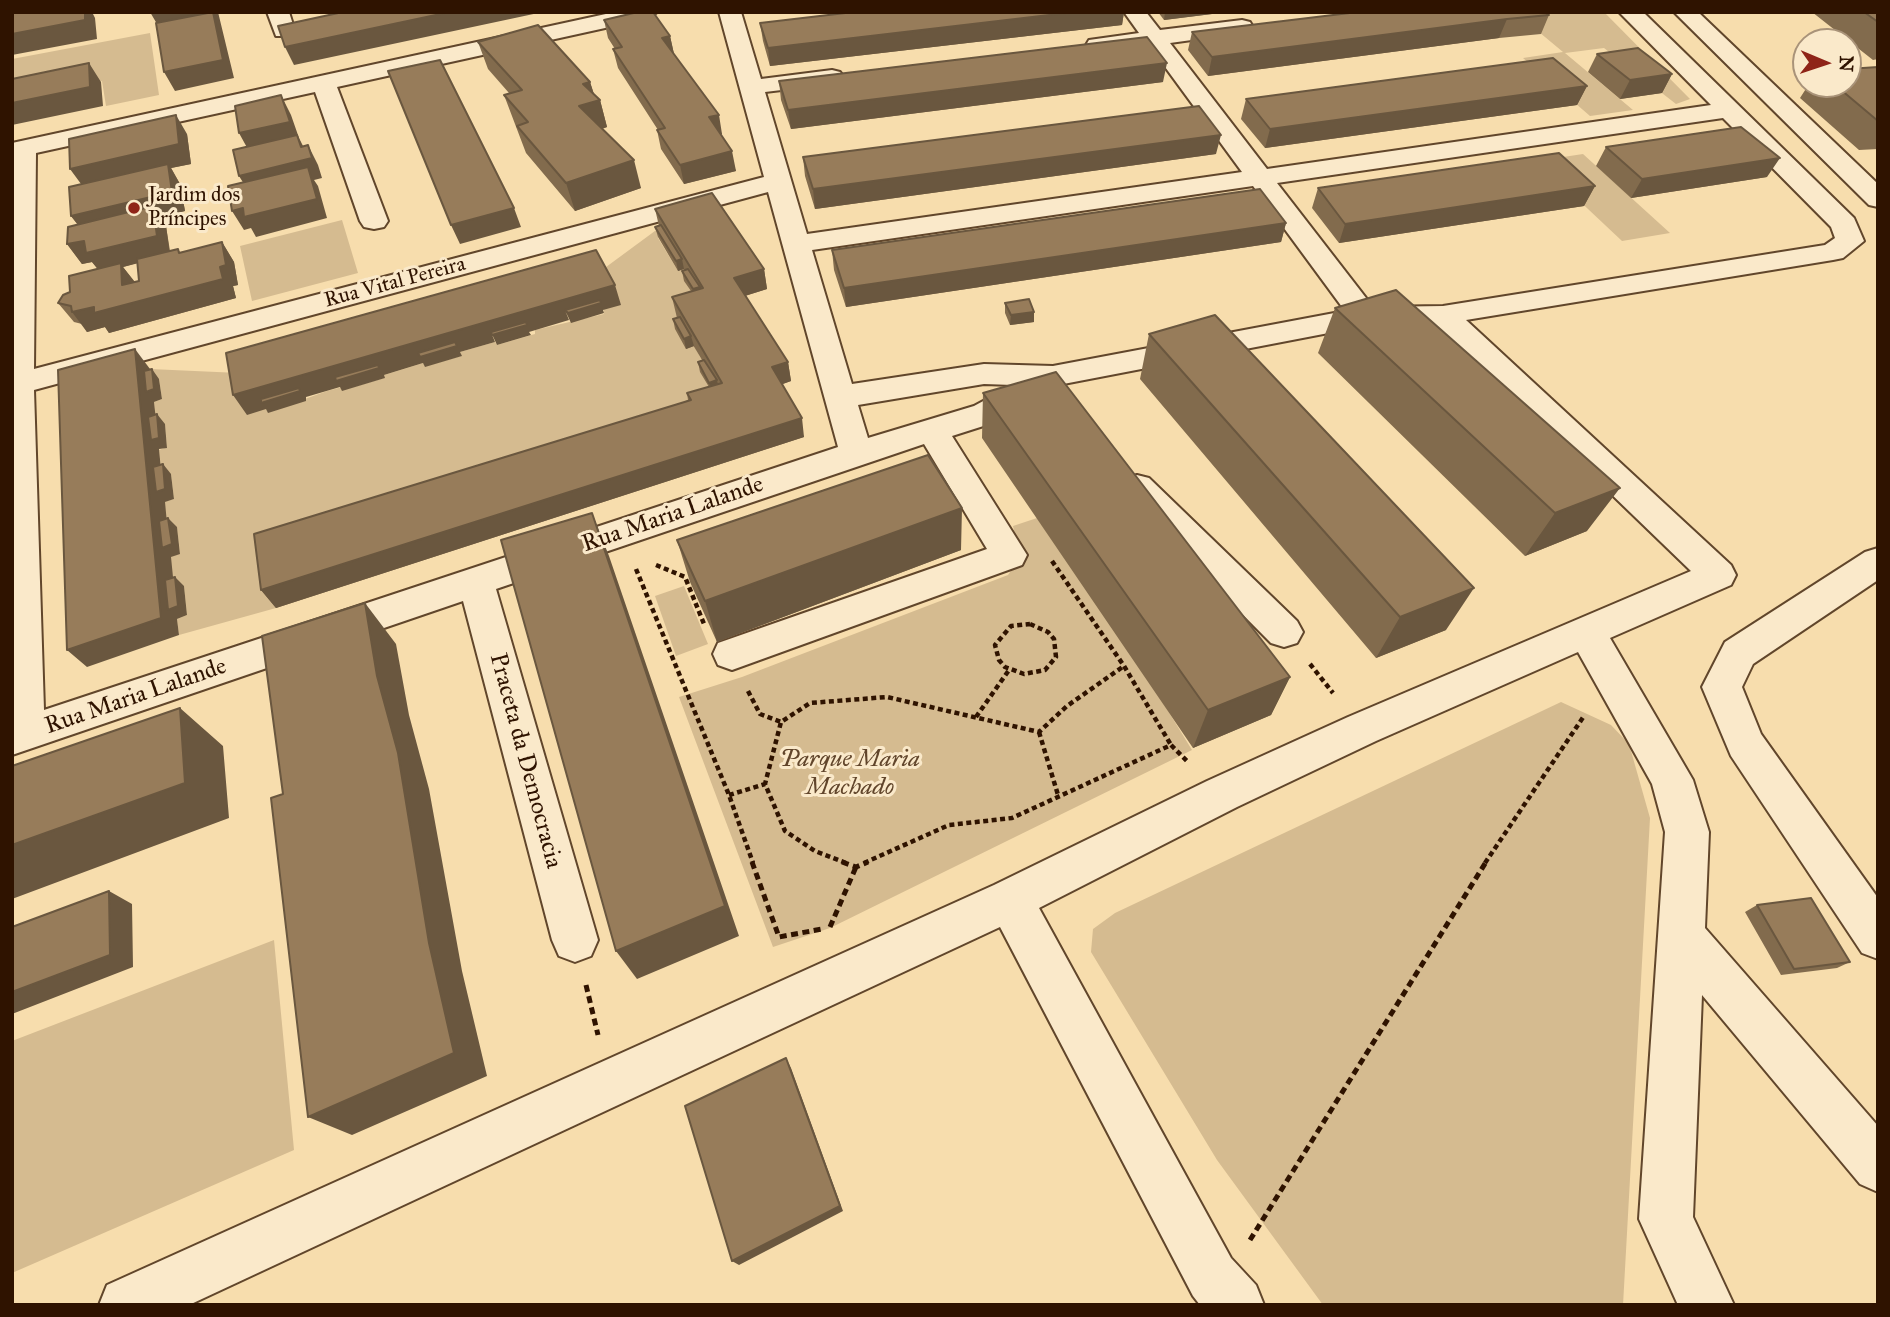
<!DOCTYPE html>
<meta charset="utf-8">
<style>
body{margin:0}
#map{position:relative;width:1890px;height:1317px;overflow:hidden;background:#f7ddad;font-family:"IM FELL Great Primer",serif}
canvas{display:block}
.frame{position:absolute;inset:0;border:14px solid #2f1300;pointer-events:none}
.north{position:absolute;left:1792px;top:28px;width:70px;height:70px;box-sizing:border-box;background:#fae9ca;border:2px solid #a99379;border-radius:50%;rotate:92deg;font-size:19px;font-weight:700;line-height:28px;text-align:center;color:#2f1300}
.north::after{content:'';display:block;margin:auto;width:24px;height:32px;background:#8f2418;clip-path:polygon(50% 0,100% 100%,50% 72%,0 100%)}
</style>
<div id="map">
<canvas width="1890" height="1317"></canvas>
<div class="frame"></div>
<div class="north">N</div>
</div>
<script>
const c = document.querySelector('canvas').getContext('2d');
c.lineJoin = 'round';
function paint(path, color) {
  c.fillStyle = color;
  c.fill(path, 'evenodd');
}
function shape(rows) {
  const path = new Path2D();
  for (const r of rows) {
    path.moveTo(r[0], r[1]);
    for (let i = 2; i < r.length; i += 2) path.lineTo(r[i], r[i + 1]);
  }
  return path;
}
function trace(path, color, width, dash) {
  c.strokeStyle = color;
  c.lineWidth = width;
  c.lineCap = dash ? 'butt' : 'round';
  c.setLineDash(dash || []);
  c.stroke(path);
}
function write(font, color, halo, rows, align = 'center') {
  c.font = font + ' "IM FELL Great Primer",serif';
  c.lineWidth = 6;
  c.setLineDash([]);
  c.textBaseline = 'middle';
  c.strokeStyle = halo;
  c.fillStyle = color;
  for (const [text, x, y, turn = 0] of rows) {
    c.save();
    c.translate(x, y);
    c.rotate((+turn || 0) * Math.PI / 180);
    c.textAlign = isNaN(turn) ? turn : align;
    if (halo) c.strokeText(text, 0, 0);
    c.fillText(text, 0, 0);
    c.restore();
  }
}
const green = shape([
 [1515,12,1604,12,1690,99,1676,104,1604,48,1565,53,1633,110,1590,116,1523,58,1563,52],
 [150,33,159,95,106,106,102,81,12,99,12,59],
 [1583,154,1670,233,1622,241,1537,161],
 [342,220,358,273,252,301,240,246],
 [659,228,658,238,678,271,684,269,690,279,695,299,677,317,682,327,686,348,694,346,707,369,711,392,269,552,276,608,179,635,177,619,187,615,184,586,174,589,170,557,180,553,177,528,168,530,164,502,174,499,171,474,162,476,159,450,167,447,165,425,156,427,154,402,162,399,159,379,151,381,150,369,239,373,269,412,327,391,346,386,347,389,384,378,384,375,404,369,423,363,426,366,461,356,460,352,495,342,497,345,535,334,535,330,604,314,602,270],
 [1037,518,1146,675,1192,750,830,928,773,947,679,697,742,677,1008,575,1020,557,1013,526],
 [684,586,708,644,676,656,655,596],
 [1561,702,1611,725,1629,744,1650,818,1623,1305,1323,1305,1217,1160,1091,952,1093,929,1115,913],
 [274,940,294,1150,12,1273,12,1041]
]);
const pathFar1 = shape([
 [1052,561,1124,666,1171,745],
 [656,565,685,577,704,624],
 [636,569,729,795,753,863],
 [1030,624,1048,632,1054,639,1056,657,1045,670,1024,674,1005,667,999,660,995,645,1011,626,1030,624],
 [1310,664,1333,693],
 [748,691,760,714,781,722],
 [976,717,1009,670],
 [1039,732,1058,795],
 [729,795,765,784],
 [846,863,815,851,785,831,765,784,781,722,810,703,887,697,1039,732,1067,706,1124,666],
 [864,863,949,825,1012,818,1171,745,1187,761],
 [1485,863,1584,716]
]);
const path = shape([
 [752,862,779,937,822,929],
 [842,862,856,867,868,862],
 [830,927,856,867],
 [586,985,598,1035],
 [1250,1240,1486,862]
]);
const minor = shape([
 [267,12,289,12,295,31,292,36,276,36,267,12],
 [615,12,657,12,646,19,337,87,388,221,384,227,374,229,364,227,360,221,315,92,36,153,34,369,764,177,719,12,741,12,761,79,832,70,840,72,844,77,840,82,832,84,765,92,807,234,1242,172,1149,45,1097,52,1089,50,1086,45,1089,40,1139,33,1124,12,1146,12,1160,30,1242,20,1250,22,1253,27,1250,32,1170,43,1267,169,1711,105,1619,12,1643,12,1854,218,1864,241,1843,258,1833,260,1466,320,1731,565,1736,575,1731,585,1610,638,1693,780,1709,832,1705,928,1878,1126,1878,1192,1860,1184,1702,995,1693,1217,1734,1305,1678,1305,1639,1219,1665,832,1652,784,1578,652,1376,741,1237,807,1039,908,1231,1258,1256,1285,1264,1305,1200,1305,1193,1296,1000,927,189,1305,99,1305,107,1285,994,885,1207,781,1348,717,1691,571,1436,325,1365,326,1053,386,1040,386,1043,391,1038,398,996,422,952,436,1027,555,1022,565,732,670,718,665,713,654,718,643,987,549,924,444,496,589,598,940,591,956,575,962,559,956,552,940,463,601,12,755,12,143,615,12],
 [1723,118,1831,227,1835,238,1825,245,1443,306,1373,307,1277,183,1723,118],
 [1253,186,1345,311,1053,366,984,364,852,384,812,250,1253,186],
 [768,192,838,447,44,710,34,390,768,192],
 [984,384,1013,385,974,406,868,438,858,405,984,384],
 [1674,12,1698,12,1878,184,1878,207,1869,205,1674,12],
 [1137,475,1149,478,1297,621,1303,632,1297,643,1284,647,1271,643,1125,496,1120,487,1125,478,1137,475],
 [1878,548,1878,580,1753,664,1742,687,1761,734,1878,898,1878,959,1862,953,1731,756,1702,687,1725,642,1865,552,1878,548]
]);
const wall = shape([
 [854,12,1124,12,1122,25,770,66,763,41,760,23],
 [1158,12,1228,12,1164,20],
 [1812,12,1878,12,1878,59,1873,60],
 [1549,15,1541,34,1499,38,1208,76,1188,50,1192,32],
 [604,20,670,36,674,54,722,134,721,134,736,171,684,184,661,149,657,130,658,130,618,68,613,49,615,49,608,38],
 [478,42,590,82,594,94,600,100,607,127,602,129,641,188,575,211,526,153,504,95,509,93,488,69],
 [1597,54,1672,74,1662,93,1620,99,1588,72],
 [1878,67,1878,149,1859,150,1800,98,1809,84,1848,84],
 [779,81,1163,82,791,129,781,100],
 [1587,86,1577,105,1265,148,1241,119,1246,99],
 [187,134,191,164,171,168,180,184,185,211,160,217,166,226,170,251,180,253,222,242,234,262,238,285,233,286,236,298,109,333,105,327,87,332,82,324,74,322,58,303,98,269,92,262,82,264,67,244,78,225,71,216,81,184],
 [137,263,139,281,134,282,123,267],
 [1606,147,1767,177,1631,198,1596,166],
 [1216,154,815,209,805,176,803,157],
 [1595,186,1584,206,1339,243,1312,208,1318,188],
 [655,209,764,269,767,289,745,296,788,362,791,381,782,384,804,437,276,608,261,590,688,400,687,393,709,387,700,372,698,362,702,360,693,345,694,346,686,349,675,329,673,319,677,318,672,297,691,291,684,281,682,271,685,270,684,269,678,271,658,237,655,227,659,226],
 [1286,223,1281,242,846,307,834,270,832,250],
 [1005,303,1034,312,1034,322,1010,325,1005,313],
 [1335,308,1587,531,1525,556,1318,353],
 [1149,334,1446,630,1376,658,1140,379],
 [983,393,1290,677,1271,715,1193,748,982,438],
 [677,540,961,550,717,642,690,582],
 [1757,905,1850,962,1837,968,1781,975,1745,912]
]);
const shadedWall = shape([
 [85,12,92,12,95,18,97,39,12,55,12,34],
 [150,12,218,12,234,78,175,91,164,72,167,41],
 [450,12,543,12,294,65,285,47],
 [1075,12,1124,12,1122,25,770,66,768,48],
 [1165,12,1228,12,1164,20],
 [1507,19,1499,38,1208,76,1212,57],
 [670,36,674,54,662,38],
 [89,63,101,82,103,106,12,125,12,103],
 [1167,63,1163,82,791,129,788,110],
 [1672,74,1662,93,1620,99,1630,80],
 [590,82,596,101,600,100,607,127,586,134,579,106,583,84],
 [1587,86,1577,105,1265,148,1270,129],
 [281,95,291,115,299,138,307,154,308,145,318,165,322,178,314,180,318,186,327,218,256,237,251,228,244,230,232,211,251,195,239,176,301,147,250,153,239,133],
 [176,115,187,134,191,164,171,168,180,184,185,211,160,217,166,226,170,255,123,267,135,282,220,267,222,242,234,262,238,285,233,286,236,298,109,333,105,327,87,332,72,312,100,272,92,262,82,264,67,244,86,235,71,216,84,188,70,169],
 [719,115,722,134,713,136,709,117],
 [1221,135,1216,154,815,209,813,189],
 [732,151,736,171,684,184,680,165],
 [1780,158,1767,177,1631,198,1642,179],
 [634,160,641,188,575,211,566,183],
 [1595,186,1584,206,1339,243,1345,224],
 [514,208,521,227,460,244,451,225],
 [1286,223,1281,242,846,307,844,288],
 [682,259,684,269,678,271,676,261],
 [764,269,767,289,738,298,734,278],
 [615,285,621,305,603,310,604,313,571,323,565,310,569,320,529,332,531,335,497,345,491,332,495,342,460,352,462,356,425,367,423,363,384,375,385,378,342,391,340,387,306,397,306,401,268,413,266,409,247,415,233,395],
 [1034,312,1034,322,1010,325,1011,315],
 [691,336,694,346,686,349,684,339],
 [135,349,150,369,152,390,152,369,159,379,162,399,154,402,158,438,157,414,165,424,167,448,159,449,163,490,163,464,171,474,174,499,165,502,169,545,168,518,177,527,180,554,171,557,176,607,175,577,184,586,187,615,177,619,179,635,87,667,67,650],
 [788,362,791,381,775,387,772,367],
 [717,380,719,390,711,393,709,383],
 [802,418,804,437,276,608,261,590],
 [1620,488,1587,531,1525,556,1555,513],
 [962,508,961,550,717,642,705,601],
 [592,513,609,556,739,936,637,979,616,951],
 [1474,588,1446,630,1376,658,1400,617],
 [365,603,396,644,409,715,429,789,462,971,487,1076,352,1135,308,1117,377,676],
 [1290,677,1271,715,1193,748,1208,710],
 [180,708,223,746,229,818,12,899,12,845],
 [109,891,132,904,133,967,12,1014,12,992],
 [786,1058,791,1068,843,1211,739,1265,732,1261]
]);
const building = shape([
 [12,12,85,12,85,20,12,34,12,12],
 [213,12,223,60,164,72,156,23,213,12],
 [343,12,450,12,285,47,278,26,343,12],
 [638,12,653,12,670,36,662,38,719,115,709,117,732,151,680,165,657,130,665,128,613,49,622,47,604,20,638,12],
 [854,12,1075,12,768,48,760,23,854,12],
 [1358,12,1545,12,1549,15,1507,19,1212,57,1192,32,1358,12],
 [1864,12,1878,12,1878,22,1864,12],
 [538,25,590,82,583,84,600,100,579,106,634,160,566,183,517,126,528,122,504,95,522,90,478,42,538,25],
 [1147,37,1167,63,788,110,779,81,1147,37],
 [1638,48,1672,74,1630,80,1597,54,1638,48],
 [1553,58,1587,86,1270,129,1246,99,1553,58],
 [440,60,514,208,451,225,388,71,440,60],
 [89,63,90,87,12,103,12,79,89,63],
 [1878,67,1878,121,1834,84,1848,84,1848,69,1878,67],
 [281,95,290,122,239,133,235,106,281,95],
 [1199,106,1221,135,813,189,803,157,1199,106],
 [176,115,179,144,70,169,69,139,176,115],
 [1741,127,1780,158,1642,179,1606,147,1741,127],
 [297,135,301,147,308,145,312,158,239,176,233,150,297,135],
 [1559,153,1595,186,1345,224,1318,188,1559,153],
 [168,164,172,192,71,216,69,187,168,164],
 [308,167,317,199,244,217,243,208,232,211,228,186,308,167],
 [1260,189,1286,223,844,288,832,250,1260,189],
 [712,193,764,269,734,278,788,362,772,367,802,418,261,590,254,534,691,400,687,393,722,383,672,297,703,288,655,209,712,193],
 [153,206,157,236,86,253,84,241,67,244,68,227,153,206],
 [661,225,682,259,676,261,655,227,661,225],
 [222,242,226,265,220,267,223,279,94,313,94,307,72,312,71,306,58,303,63,295,70,292,69,276,121,263,122,285,139,281,137,259,178,249,179,253,222,242],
 [596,250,615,285,233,395,226,353,596,250],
 [688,269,700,287,693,289,682,271,688,269],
 [1396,290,1620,488,1555,513,1335,308,1396,290],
 [1029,299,1034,312,1011,315,1005,303,1029,299],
 [600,300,601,303,568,313,565,310,600,300],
 [1215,315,1474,588,1400,617,1149,334,1215,315],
 [680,317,691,336,684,339,673,319,680,317],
 [526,322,527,325,492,335,491,332,526,322],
 [455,342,457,346,420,357,418,353,455,342],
 [135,349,161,618,67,650,58,370,135,349],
 [704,360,717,380,709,383,698,362,704,360],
 [378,365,379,368,336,381,335,377,378,365],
 [152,369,154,389,146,392,144,371,152,369],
 [1056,372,1290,677,1208,710,983,393,1056,372],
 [299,388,300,391,261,403,261,399,299,388],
 [157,414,159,438,151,440,148,417,157,414],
 [928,455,962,508,705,601,677,540,928,455],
 [163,464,165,489,156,492,153,467,163,464],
 [592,513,725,906,616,951,501,540,592,513],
 [168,518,172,544,162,548,159,521,168,518],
 [175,577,178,606,168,610,165,580,175,577],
 [365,603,377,676,398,753,429,943,454,1053,308,1117,271,798,283,794,262,636,365,603],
 [180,708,185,783,12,845,12,766,180,708],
 [109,891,110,955,12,992,12,927,109,891],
 [1811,898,1850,962,1794,969,1757,905,1811,898],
 [786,1058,840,1206,732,1261,685,1106,786,1058]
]);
const markers = [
 [134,208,7,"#8f2418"]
];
const farPoinames = [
 ["Jardim dos",148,196],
 ["Príncipes",148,220]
];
const farStreetnames = [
 ["Rua Vital Pereira",395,283,-15]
];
const streetNames = [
 ["Rua Maria Lalande",673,515,-19],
 ["Rua Maria Lalande",136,697,-19],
 ["Praceta da Democracia",525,761,75]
];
const parkNames = [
 ["Parque Maria",850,760],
 ["Machado",850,788]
];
paint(green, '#d5bb90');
trace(minor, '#61462b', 4);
trace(pathFar1, '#2f1300', 4.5, [5, 3.5]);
trace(path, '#2f1300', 5, [7, 4.5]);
paint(minor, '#fae9ca');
paint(wall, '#826b4d');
paint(shadedWall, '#6a573f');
paint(building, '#977c5a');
trace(building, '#6a573f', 2);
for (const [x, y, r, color] of markers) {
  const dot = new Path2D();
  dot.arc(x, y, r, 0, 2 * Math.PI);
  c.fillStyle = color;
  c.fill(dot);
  trace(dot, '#fae9ca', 2.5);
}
write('21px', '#2f1300', '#fae9ca', farPoinames, 'left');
write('21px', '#2f1300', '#fae9ca', farStreetnames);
write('24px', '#2f1300', '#fae9ca', streetNames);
write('italic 24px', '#61452b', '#fae9ca', parkNames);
</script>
